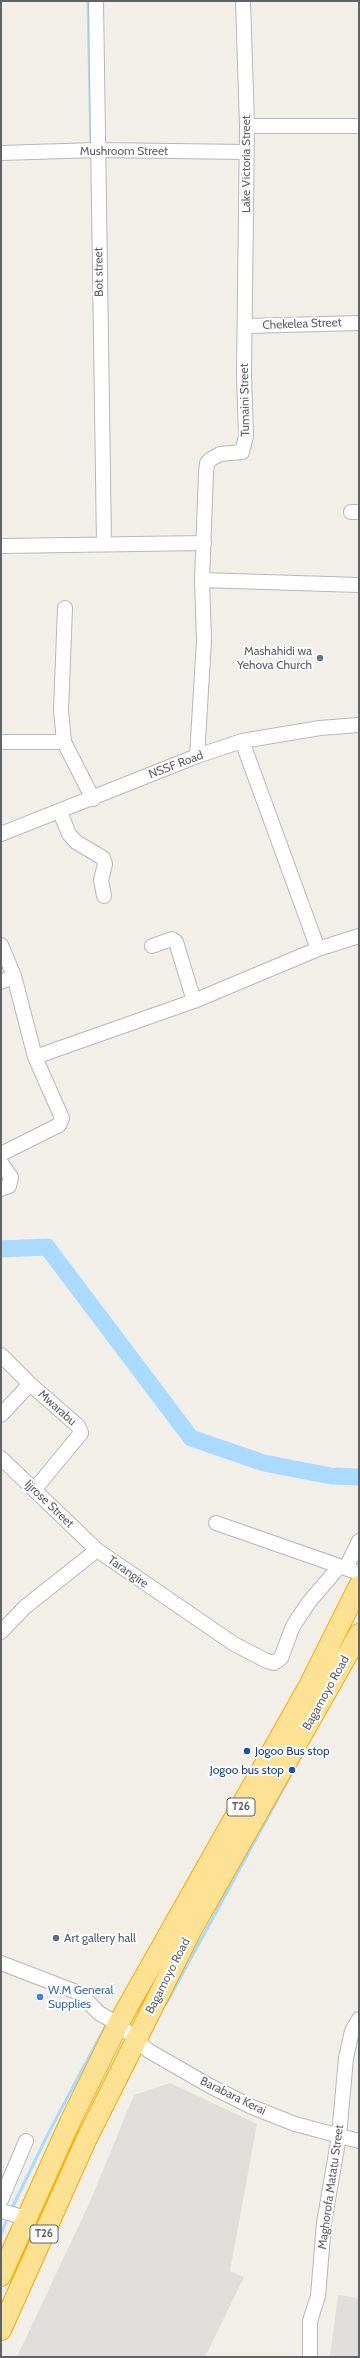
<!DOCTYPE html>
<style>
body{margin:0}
#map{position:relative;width:360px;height:2358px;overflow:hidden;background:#f1efe8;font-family:Cabin,sans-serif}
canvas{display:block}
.frame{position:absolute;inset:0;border:2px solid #5f6368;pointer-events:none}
</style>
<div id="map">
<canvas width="360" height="2358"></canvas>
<div class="frame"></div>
</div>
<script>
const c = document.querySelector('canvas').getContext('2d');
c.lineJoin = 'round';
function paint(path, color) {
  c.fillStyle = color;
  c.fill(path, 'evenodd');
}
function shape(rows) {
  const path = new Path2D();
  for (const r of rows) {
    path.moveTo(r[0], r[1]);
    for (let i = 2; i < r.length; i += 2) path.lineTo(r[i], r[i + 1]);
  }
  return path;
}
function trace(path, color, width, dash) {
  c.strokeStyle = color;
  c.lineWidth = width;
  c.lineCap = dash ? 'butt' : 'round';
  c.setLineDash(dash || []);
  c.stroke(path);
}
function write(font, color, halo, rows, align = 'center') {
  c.font = font + ' Cabin,sans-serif';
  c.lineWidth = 4;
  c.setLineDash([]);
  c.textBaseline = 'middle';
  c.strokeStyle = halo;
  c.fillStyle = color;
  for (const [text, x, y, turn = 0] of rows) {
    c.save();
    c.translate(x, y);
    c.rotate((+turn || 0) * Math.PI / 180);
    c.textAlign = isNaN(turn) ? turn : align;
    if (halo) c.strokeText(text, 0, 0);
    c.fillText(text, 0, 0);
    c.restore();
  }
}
const industrial = shape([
 [170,2083,257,2124,230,2271,244,2277,205,2357,17,2357,89,2204,134,2095],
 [338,2295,359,2298,359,2357,330,2357]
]);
const stream = shape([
 [88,1,91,145,93,145],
 [166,2004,305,1749],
 [13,2206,48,2134,106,2025],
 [1,2234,6,2222]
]);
const river = shape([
 [1,1249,47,1247,191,1438,264,1463,331,1476,359,1477]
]);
const minor = shape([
 [96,1,104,543],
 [247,126,359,126],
 [1,153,96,150,247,152],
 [246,326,359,323],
 [351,512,359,512],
 [1,546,204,543],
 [202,580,359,585],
 [65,608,61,710,64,742,93,799],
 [242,741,318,949],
 [1,742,64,742],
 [197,756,204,641,202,580,206,473,207,463,211,459,220,454,242,452,246,436,244,375,247,126,243,1],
 [60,812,69,834,76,842,103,858,105,864,101,880,104,896],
 [1,834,197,756,242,741,320,728,359,725],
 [1,945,14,976,35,1057,62,1118,59,1125,1,1154],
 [152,946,172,939,176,942,194,1001],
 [1,982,14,976],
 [35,1057,194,1001,318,949,359,936],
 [1,1163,11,1177,9,1186,1,1189],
 [1,1355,30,1384,78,1426,81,1433,35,1489],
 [1,1415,30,1384],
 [1,1458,97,1550],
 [216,1523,359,1573],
 [346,1568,359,1541],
 [1,1632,25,1607,97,1550,234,1644,267,1661,274,1663,281,1658,293,1626,309,1602,339,1567],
 [1,1963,79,1993,99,2013,118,2024,149,2051,210,2086,252,2107,295,2124,359,2141],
 [1,2200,26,2141],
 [1,2211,26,2218],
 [310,2357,310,2321,318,2296,324,2223,339,2136,346,2058,352,2031,359,2019]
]);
const highway = shape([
 [1,2276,70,2122,118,2024,309,1686,359,1586],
 [1,2330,87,2138,193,1927,359,1634]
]);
const markers = [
 [320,658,4,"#6b7280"],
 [247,1751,4,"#1a4fb4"],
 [292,1770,4,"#1a4fb4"],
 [56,1938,4,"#5c6f8a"],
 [40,1997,4,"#3f7fe0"]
];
const shields = [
 [241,1807,28],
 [44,2234,28]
];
const shieldNames = [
 ["T26",241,1807],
 ["T26",44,2234]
];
const streetNames = [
 ["Mushroom Street",124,151],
 ["Lake Victoria Street",246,164,-90],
 ["Bot street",99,272,-91],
 ["Chekelea Street",302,324,-2],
 ["Tumaini Street",245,400,-91],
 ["NSSF Road",176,765,-21],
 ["Mwarabu",57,1408,42],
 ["Ijjrose Street",49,1504,44],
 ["Tarangire",128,1572,35],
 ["Bagamoyo Road",326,1693,-61],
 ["Bagamoyo Road",168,1976,-63],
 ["Barabara Kerai",233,2096,26],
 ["Maghorofa Matatu Street",331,2187,-82]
];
const worshipNames = [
 ["Mashahidi wa",312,651],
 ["Yehova Church",312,665]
];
const transitNames = [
 ["Jogoo Bus stop",255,1751],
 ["Jogoo bus stop",284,1770,"right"]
];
const serviceNames = [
 ["Art gallery hall",64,1938]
];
const shopNames = [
 ["W.M General",48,1990],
 ["Supplies",48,2004]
];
paint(industrial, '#e0deda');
trace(stream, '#aadaff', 3);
trace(river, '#aadaff', 17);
trace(minor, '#b5b8bc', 16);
trace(highway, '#f9ab00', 22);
trace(minor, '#fff', 14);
trace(highway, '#fde293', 20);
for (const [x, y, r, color] of markers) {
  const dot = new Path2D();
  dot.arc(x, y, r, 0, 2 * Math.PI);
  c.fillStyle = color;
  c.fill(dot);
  trace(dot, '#fff', 1.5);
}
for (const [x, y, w] of shields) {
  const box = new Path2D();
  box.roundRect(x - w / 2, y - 9, w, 18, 3);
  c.fillStyle = '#fff';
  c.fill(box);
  trace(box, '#5f6368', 1);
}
write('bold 11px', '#5f6368', null, shieldNames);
write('12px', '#5f6368', '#fff', streetNames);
write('12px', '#5b616d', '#fff', worshipNames, 'right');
write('12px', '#164399', '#fff', transitNames, 'left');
write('12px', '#4e5e75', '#fff', serviceNames, 'left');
write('12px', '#366cbe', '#fff', shopNames, 'left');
</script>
